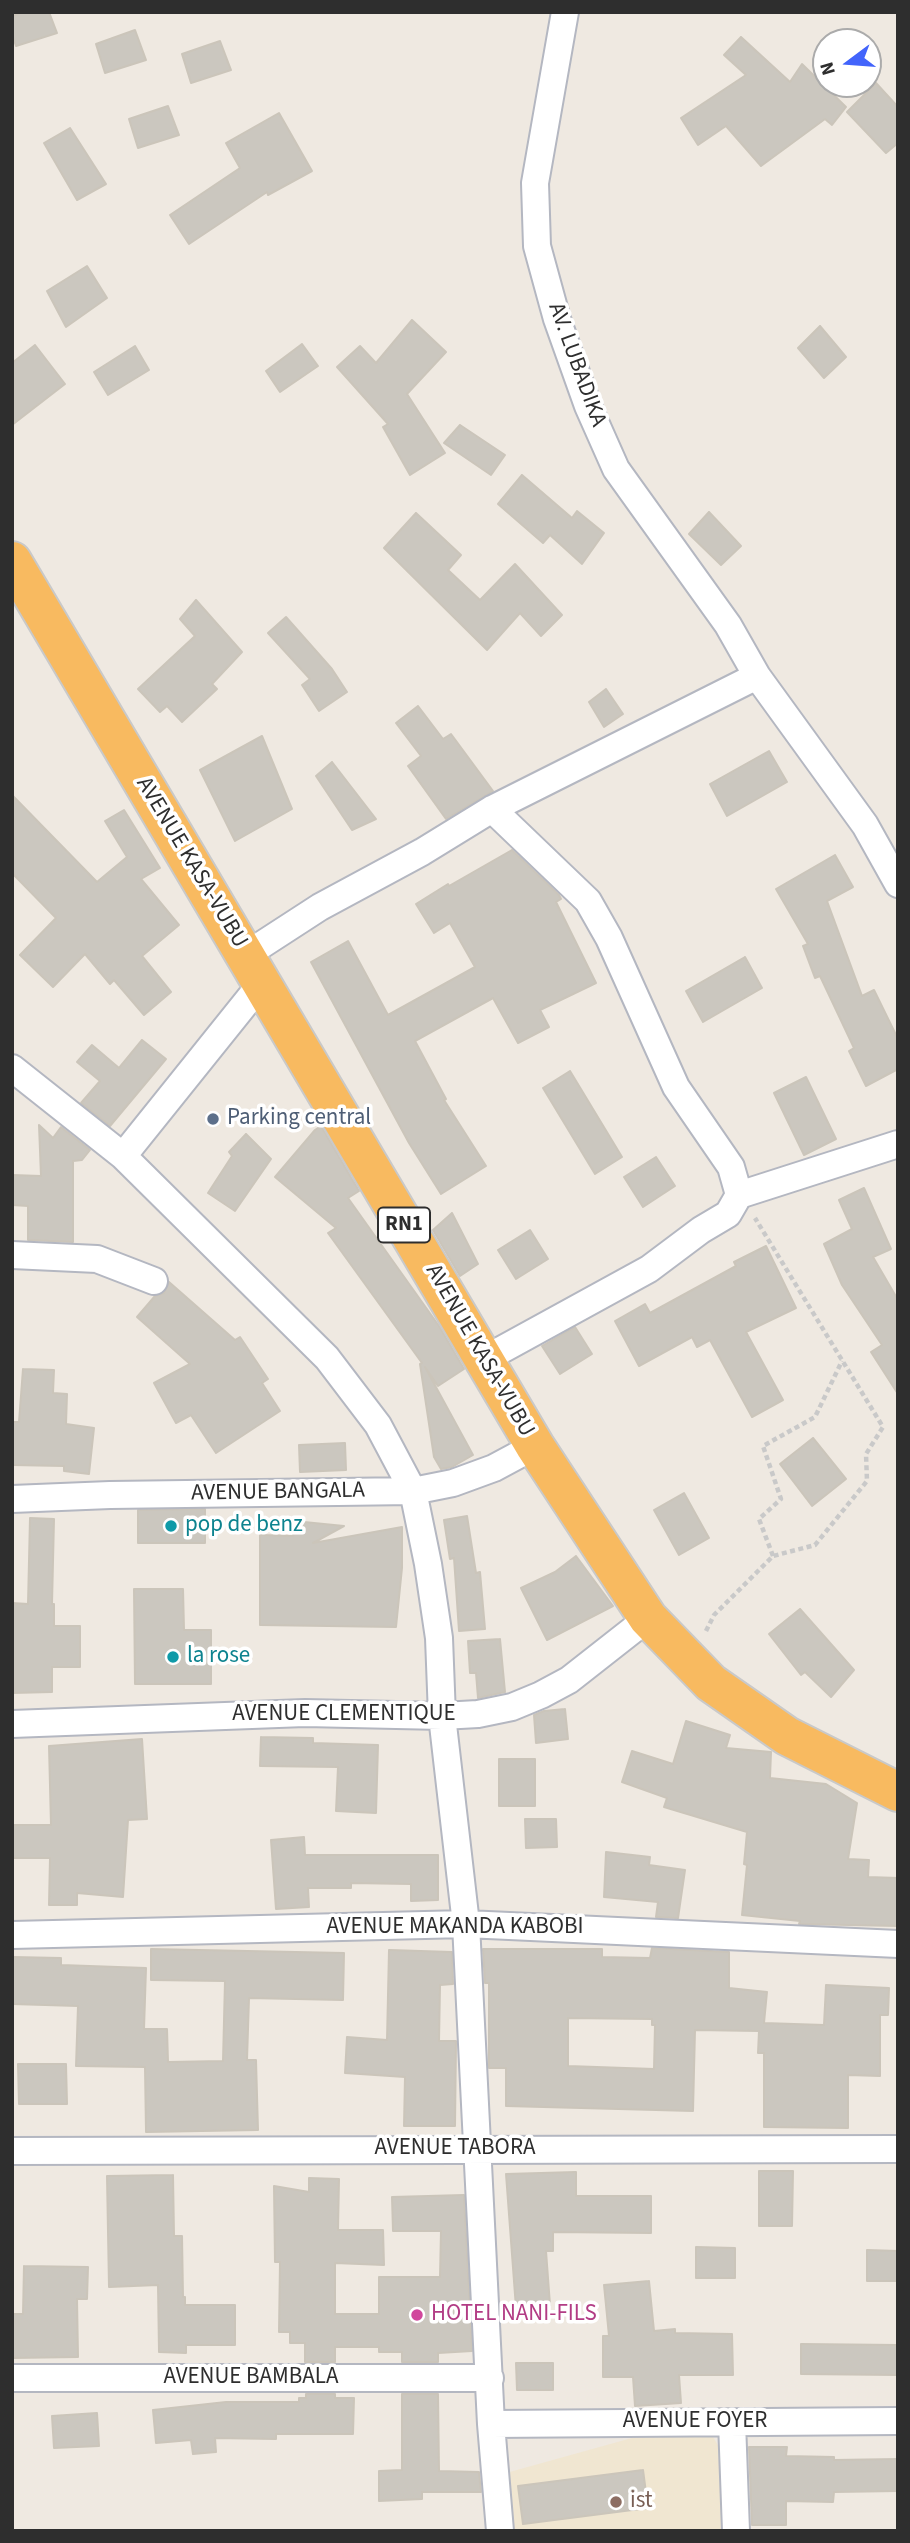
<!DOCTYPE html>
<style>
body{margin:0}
#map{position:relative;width:910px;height:2543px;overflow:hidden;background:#efe9e1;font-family:"Source Sans 3",sans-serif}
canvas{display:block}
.frame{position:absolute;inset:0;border:14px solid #2e2e2e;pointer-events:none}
.north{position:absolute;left:812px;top:28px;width:70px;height:70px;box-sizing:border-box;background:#fff;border:2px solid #ababab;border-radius:50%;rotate:254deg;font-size:19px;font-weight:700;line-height:28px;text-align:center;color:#2e2e2e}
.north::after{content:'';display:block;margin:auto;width:24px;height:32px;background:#4264fb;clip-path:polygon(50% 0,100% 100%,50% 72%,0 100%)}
</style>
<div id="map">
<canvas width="910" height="2543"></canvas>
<div class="frame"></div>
<div class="north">N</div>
</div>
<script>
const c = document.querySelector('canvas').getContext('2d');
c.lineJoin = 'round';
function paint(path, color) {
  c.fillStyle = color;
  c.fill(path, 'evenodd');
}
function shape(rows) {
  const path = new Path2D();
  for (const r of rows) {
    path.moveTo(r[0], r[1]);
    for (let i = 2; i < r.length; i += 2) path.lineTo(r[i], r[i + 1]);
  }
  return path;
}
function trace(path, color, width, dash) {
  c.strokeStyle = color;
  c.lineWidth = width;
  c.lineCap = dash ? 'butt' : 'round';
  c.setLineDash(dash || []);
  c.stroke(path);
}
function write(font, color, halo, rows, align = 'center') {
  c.font = font + ' "Source Sans 3",sans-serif';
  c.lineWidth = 7;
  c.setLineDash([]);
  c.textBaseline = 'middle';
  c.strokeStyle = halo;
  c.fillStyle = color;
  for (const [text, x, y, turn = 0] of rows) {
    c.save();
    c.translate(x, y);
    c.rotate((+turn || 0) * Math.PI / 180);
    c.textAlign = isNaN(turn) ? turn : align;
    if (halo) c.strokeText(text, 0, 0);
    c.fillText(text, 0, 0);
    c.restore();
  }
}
const education = shape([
 [639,2436,713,2437,722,2452,724,2531,511,2531,506,2473]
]);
const building = shape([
 [23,12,49,12,57,33,16,46,12,34,12,16,23,12],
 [135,30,146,60,105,73,96,44,135,30],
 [741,37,790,82,802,64,846,107,832,125,825,119,761,166,726,126,698,145,681,118,746,75,724,55,741,37],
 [220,41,231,70,191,83,182,54,220,41],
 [876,83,898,107,898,143,886,153,847,112,876,83],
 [168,106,179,135,138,148,129,119,168,106],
 [279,113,312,171,268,195,267,192,189,244,170,215,240,168,226,143,279,113],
 [70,128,106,184,77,200,44,143,70,128],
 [87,266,107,298,66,327,47,291,87,266],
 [412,320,446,352,407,394,445,453,410,475,383,427,388,424,337,367,360,346,376,363,412,320],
 [820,326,846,357,824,378,798,348,820,326],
 [302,344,318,366,280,392,266,371,302,344],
 [35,345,65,384,12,425,12,363,35,345],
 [135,346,149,370,108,395,94,372,135,346],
 [460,425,505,455,491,475,444,443,460,425],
 [522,475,572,518,577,511,604,533,582,564,550,535,543,543,498,504,522,475],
 [709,512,741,546,721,565,689,534,709,512],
 [416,513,461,555,448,570,480,600,515,564,562,615,541,636,520,613,487,650,384,548,416,513],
 [196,600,242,652,212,684,217,689,182,722,167,706,160,712,138,689,195,636,180,619,196,600],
 [286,617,332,669,347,692,319,711,302,685,310,679,268,633,286,617],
 [606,689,623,714,604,727,589,702,606,689],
 [418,706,443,739,451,734,493,791,446,819,408,766,421,756,396,723,418,706],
 [262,736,292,809,235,841,200,770,262,736],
 [769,751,787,782,727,816,710,784,769,751],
 [332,762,376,819,352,830,316,776,332,762],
 [12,795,97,882,127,857,105,821,124,810,160,868,141,879,179,925,142,956,171,992,144,1015,114,980,110,984,85,954,53,987,20,955,56,918,12,873,12,795],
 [512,850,559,895,561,899,556,902,596,983,540,1010,549,1027,518,1043,493,998,415,1041,446,1099,444,1100,486,1166,441,1194,409,1143,311,962,348,941,388,1015,475,967,450,923,434,933,416,904,448,884,449,886,512,850],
 [835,855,853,887,827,901,862,996,874,990,898,1039,898,1069,866,1086,849,1051,854,1048,820,976,815,978,803,946,808,944,776,889,835,855],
 [745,957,762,988,703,1022,686,991,745,957],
 [142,1040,166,1059,110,1126,81,1103,100,1081,77,1062,92,1045,119,1068,142,1040],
 [570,1071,622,1157,595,1174,543,1088,570,1071],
 [806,1077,836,1139,804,1155,774,1093,806,1077],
 [39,1125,53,1138,61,1127,90,1150,82,1160,73,1161,73,1242,28,1240,28,1206,12,1205,12,1175,41,1176,39,1125],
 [321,1126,359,1191,348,1198,439,1326,464,1369,438,1386,425,1367,473,1455,452,1467,441,1469,434,1457,420,1364,422,1363,328,1233,336,1228,275,1177,315,1130,321,1126],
 [246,1134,271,1159,235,1211,208,1193,232,1156,229,1152,246,1134],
 [656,1157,675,1186,643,1207,624,1177,656,1157],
 [864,1188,891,1249,873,1257,898,1300,898,1394,871,1352,882,1345,842,1285,824,1244,852,1229,839,1200,864,1188],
 [452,1213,478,1264,460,1276,433,1230,452,1213],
 [530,1230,548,1259,516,1279,498,1250,530,1230],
 [766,1246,796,1308,746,1332,783,1400,752,1417,710,1340,697,1347,692,1337,639,1366,615,1321,645,1304,650,1313,736,1266,734,1262,766,1246],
 [169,1282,235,1340,240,1337,268,1379,262,1383,280,1411,216,1453,191,1415,176,1423,154,1383,190,1364,137,1317,155,1296,164,1293,169,1282],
 [575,1327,592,1354,560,1374,542,1346,575,1327],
 [23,1369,54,1370,53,1393,67,1394,66,1424,94,1428,89,1474,64,1471,64,1466,12,1465,12,1422,19,1422,23,1369],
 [813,1438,846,1479,812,1506,780,1464,813,1438],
 [345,1443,346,1470,300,1472,299,1445,345,1443],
 [684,1493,709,1538,679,1555,654,1510,684,1493],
 [205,1509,205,1543,138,1543,138,1510,205,1509],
 [467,1516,476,1573,480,1572,485,1629,459,1631,454,1558,450,1559,444,1520,467,1516],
 [30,1518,54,1519,52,1604,54,1604,54,1626,80,1626,80,1667,52,1667,52,1692,12,1693,12,1603,28,1604,30,1518],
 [294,1521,344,1526,313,1543,402,1527,402,1568,396,1627,260,1625,260,1535,293,1536,294,1521],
 [576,1556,613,1606,547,1640,521,1588,555,1572,576,1556],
 [134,1589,183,1589,184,1630,211,1630,211,1684,135,1684,134,1589],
 [800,1609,854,1670,831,1697,805,1672,801,1675,769,1634,800,1609],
 [500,1639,505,1692,478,1698,476,1673,470,1673,468,1641,500,1639],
 [565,1709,568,1739,536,1743,534,1715,544,1711,565,1709],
 [686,1721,730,1735,726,1748,771,1752,770,1778,826,1784,857,1803,848,1859,869,1860,868,1877,898,1878,898,1926,799,1924,800,1921,742,1915,747,1865,744,1864,747,1832,664,1807,667,1798,622,1782,632,1751,673,1764,686,1721],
 [261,1737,313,1738,313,1743,378,1745,376,1813,336,1811,338,1767,260,1766,261,1737],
 [142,1739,147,1819,128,1820,123,1897,77,1893,77,1905,49,1905,50,1858,12,1858,12,1825,51,1825,49,1746,142,1739],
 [499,1759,535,1759,535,1806,499,1806,499,1759],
 [525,1819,556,1819,557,1847,526,1848,525,1819],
 [304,1837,305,1855,438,1855,438,1900,411,1901,411,1884,351,1883,351,1888,308,1888,309,1907,276,1909,271,1840,304,1837],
 [606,1852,650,1857,649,1865,685,1870,678,1918,656,1917,658,1902,604,1897,606,1852],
 [652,1948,729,1952,729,1988,767,1992,764,2023,824,2025,826,1985,889,1988,888,2015,880,2015,880,2076,848,2075,848,2128,764,2127,764,2053,758,2053,759,2031,695,2030,693,2111,506,2106,506,2068,489,2068,489,1983,485,1983,483,1949,602,1949,602,1957,650,1958,652,1948],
 [568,2018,652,2019,652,2025,655,2025,654,2069,568,2066,568,2018],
 [151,1949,344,1953,343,2000,249,1998,247,2060,256,2060,258,2130,146,2132,145,2067,76,2066,78,2006,12,2004,12,1957,61,1958,61,1965,146,1968,144,2029,167,2029,168,2062,223,2061,225,1981,151,1980,151,1949],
 [389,1950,452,1952,453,1984,440,1985,439,2041,456,2041,455,2126,404,2126,405,2077,345,2073,347,2037,387,2040,389,1950],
 [18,2064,66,2064,67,2104,19,2104,18,2064],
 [759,2171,793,2171,792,2226,759,2226,759,2171],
 [576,2172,576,2196,651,2196,651,2233,553,2232,553,2251,546,2251,550,2305,516,2308,506,2174,576,2172],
 [173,2175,174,2236,182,2236,183,2297,185,2297,185,2305,235,2305,235,2345,186,2345,186,2353,159,2352,158,2285,109,2287,107,2176,173,2175],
 [309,2178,339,2179,338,2230,383,2230,384,2265,335,2263,335,2314,379,2314,379,2277,440,2277,441,2231,393,2231,392,2197,464,2195,472,2351,438,2353,438,2362,402,2362,402,2352,379,2352,379,2347,335,2347,335,2362,305,2362,305,2343,290,2343,290,2332,279,2332,280,2262,275,2262,274,2186,309,2192,309,2178],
 [696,2247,735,2248,735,2278,696,2278,696,2247],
 [867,2250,898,2251,898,2281,867,2281,867,2250],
 [24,2266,88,2267,87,2299,77,2299,78,2357,12,2358,12,2314,23,2314,24,2266],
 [649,2281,654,2331,675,2329,675,2333,732,2334,733,2375,679,2375,681,2403,635,2406,633,2377,603,2377,603,2336,609,2336,604,2285,649,2281],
 [801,2344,898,2345,898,2375,801,2374,801,2344],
 [516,2363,553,2363,553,2390,517,2390,516,2363],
 [306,2394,335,2394,335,2398,354,2398,353,2434,276,2434,276,2439,215,2438,216,2452,193,2454,191,2440,156,2443,153,2410,226,2402,299,2402,299,2398,306,2398,306,2394],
 [402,2394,438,2394,439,2471,479,2472,481,2492,422,2492,422,2499,379,2501,379,2471,402,2470,402,2394],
 [97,2413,99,2446,54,2448,52,2416,97,2413],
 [749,2447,787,2447,786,2456,834,2457,834,2460,898,2459,898,2491,834,2492,833,2502,786,2501,786,2525,752,2525,749,2447],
 [643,2470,648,2508,523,2524,518,2486,643,2470]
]);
const path = shape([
 [773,1556,759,1519,781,1499,763,1446,815,1417,842,1361],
 [706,1631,714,1615,773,1556,815,1545,867,1481,866,1454,883,1427,755,1218]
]);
const minor = shape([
 [565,12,535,183,537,246,557,319,588,406,616,469,728,625,757,676,865,825,898,884],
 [492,809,588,901,609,938,676,1087,731,1167,739,1195],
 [246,955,320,907,422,852,492,809,757,676],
 [12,1068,123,1156,327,1358,378,1425,413,1491,428,1564,439,1638,442,1716,466,1924,491,2424,500,2531],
 [123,1156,261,984],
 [12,1255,97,1259,154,1281],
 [483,1360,649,1269,701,1230,728,1214,739,1195,898,1144],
 [12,1499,110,1495,413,1491,453,1483,494,1468,535,1446],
 [12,1724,305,1713,442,1716,478,1714,512,1707,541,1695,569,1680,648,1618],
 [12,1935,466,1924,898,1944],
 [12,2151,898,2149],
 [12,2378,490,2378],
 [732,2422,736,2531],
 [491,2424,898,2421]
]);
const trunk = shape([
 [12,561,535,1446,648,1618,711,1683,787,1736,898,1792]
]);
const markers = [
 [213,1119,7,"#5c6f8a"],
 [171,1526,7,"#0f9aa8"],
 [173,1657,7,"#0f9aa8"],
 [417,2315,7,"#d1479c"],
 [616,2502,7,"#8d6e63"]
];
const shields = [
 [404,1225,52]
];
const shieldNames = [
 ["RN1",404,1225]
];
const streetNames = [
 ["AV. LUBADIKA",576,365,70],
 ["AVENUE KASA-VUBU",191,863,59],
 ["AVENUE KASA-VUBU",479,1351,60],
 ["AVENUE BANGALA",278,1493,-1],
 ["AVENUE CLEMENTIQUE",344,1715],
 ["AVENUE MAKANDA KABOBI",455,1928],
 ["AVENUE TABORA",455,2149],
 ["AVENUE BAMBALA",251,2378],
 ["AVENUE FOYER",695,2422]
];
const serviceNames = [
 ["Parking central",227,1119]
];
const cultureNames = [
 ["pop de benz",185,1526],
 ["la rose",187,1657]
];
const hotelNames = [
 ["HOTEL NANI-FILS",431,2315]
];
const educationNames = [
 ["ist",630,2502]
];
paint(education, '#f0e6d1');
paint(building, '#cbc7bf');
trace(building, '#cbc5ba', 2);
trace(minor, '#b4b7c1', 30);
trace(trunk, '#c9c9c9', 42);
trace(path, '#c9c9c9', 4.5, [5, 3.5]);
trace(minor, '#fff', 26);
trace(trunk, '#f8ba60', 38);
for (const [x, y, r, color] of markers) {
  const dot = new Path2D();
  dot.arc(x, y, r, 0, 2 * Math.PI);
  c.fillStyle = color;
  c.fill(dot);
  trace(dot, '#fff', 2.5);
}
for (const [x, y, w] of shields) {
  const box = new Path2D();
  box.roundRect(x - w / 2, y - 17.5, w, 35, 5);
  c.fillStyle = '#fff';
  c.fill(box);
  trace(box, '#2e2e2e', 2);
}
write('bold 21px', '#2e2e2e', null, shieldNames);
write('23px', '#2e2e2e', '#fff', streetNames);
write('23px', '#4e5e75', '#fff', serviceNames, 'left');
write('23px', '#0d838f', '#fff', cultureNames, 'left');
write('23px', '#b23c85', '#fff', hotelNames, 'left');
write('23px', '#785e54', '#fff', educationNames, 'left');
</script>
